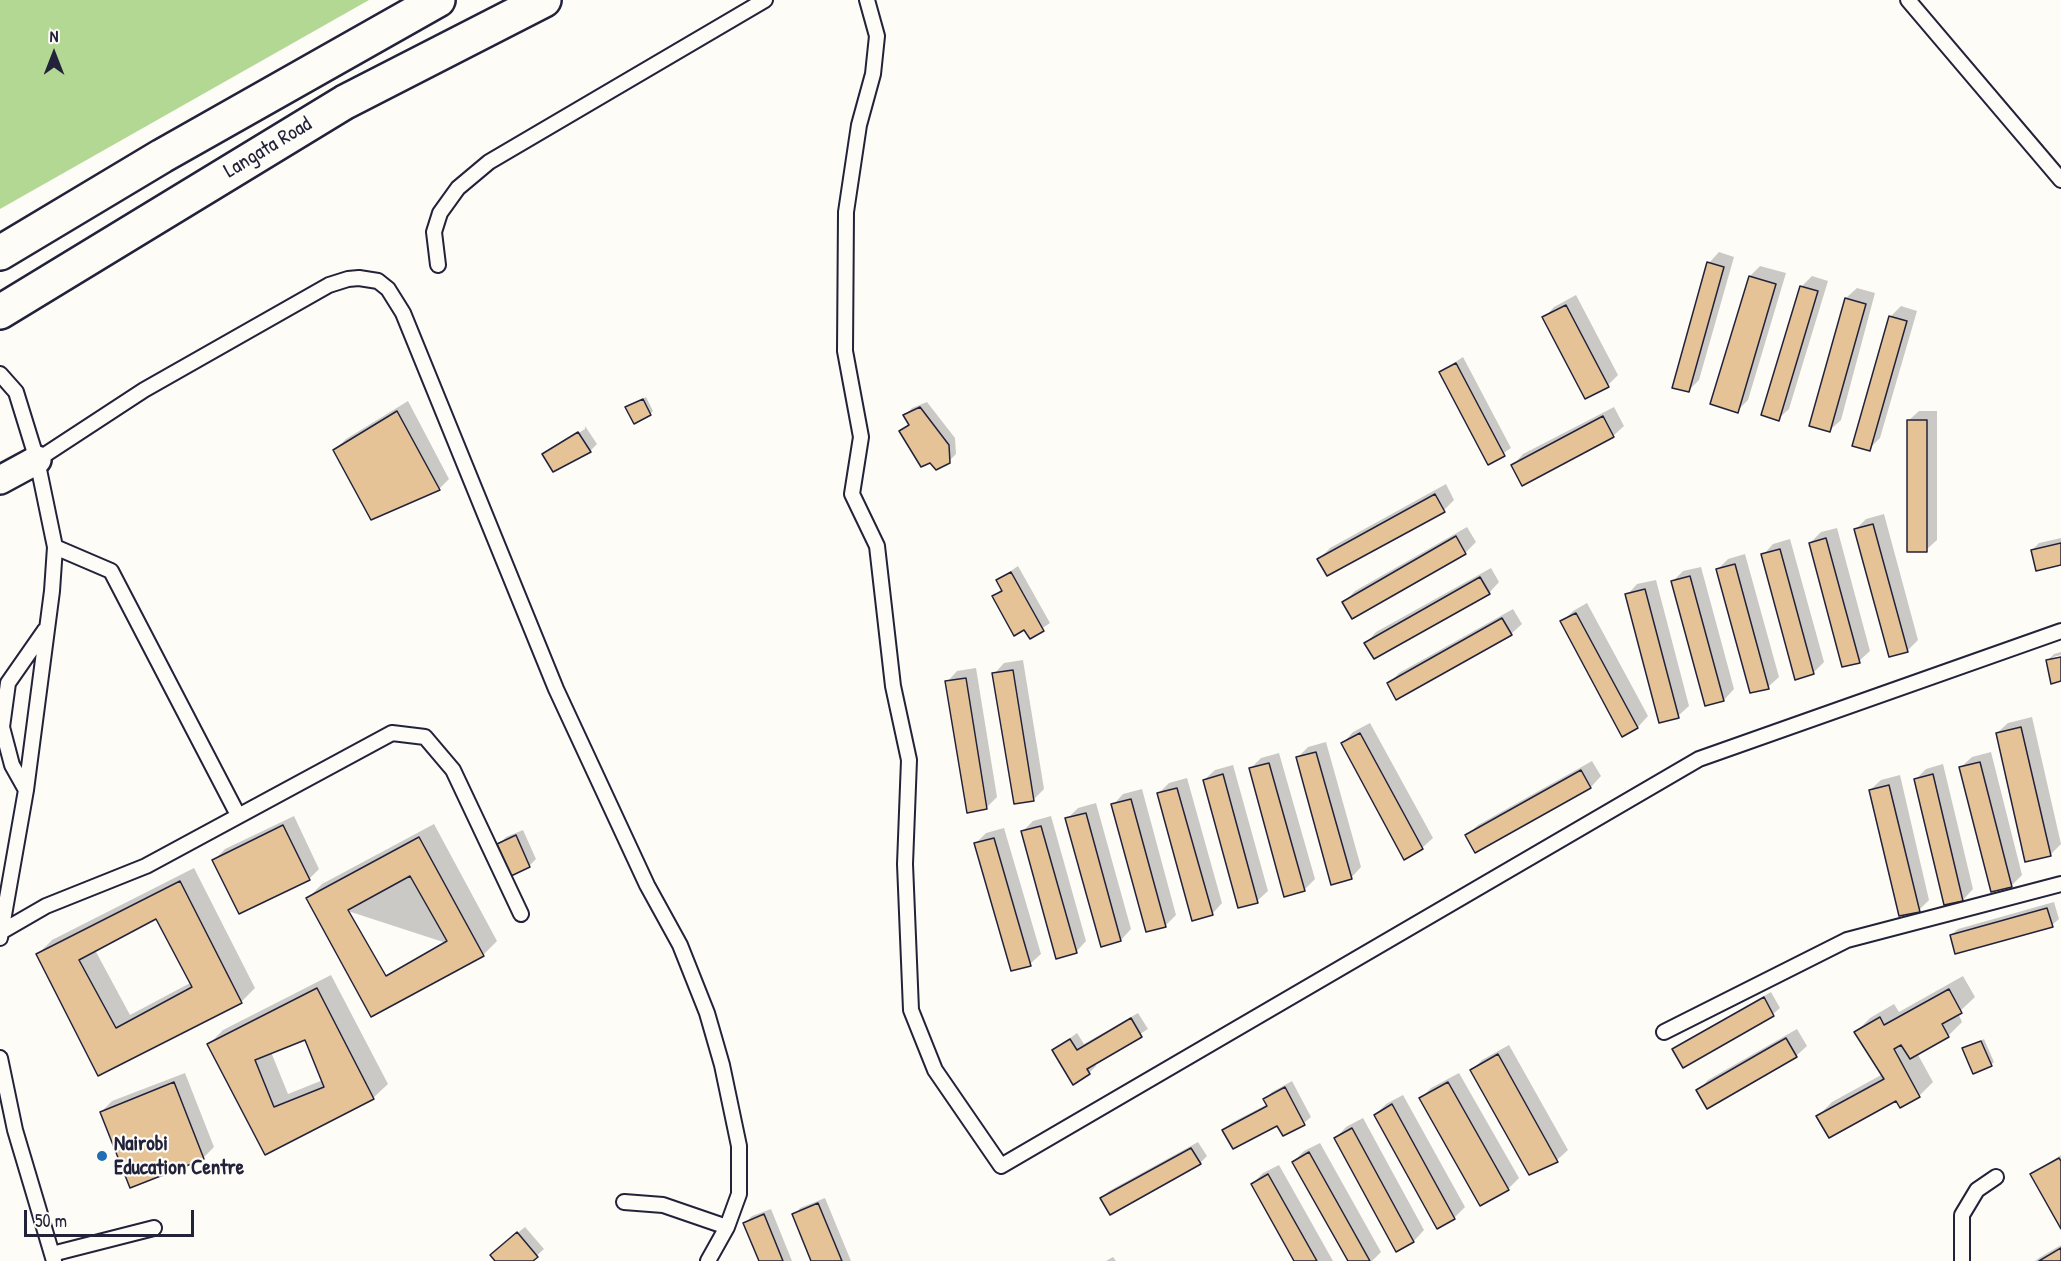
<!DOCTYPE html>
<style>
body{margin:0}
#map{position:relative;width:2061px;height:1261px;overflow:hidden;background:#fdfcf7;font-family:"Patrick Hand",sans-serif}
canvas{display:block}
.north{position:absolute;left:24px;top:24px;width:60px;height:60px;-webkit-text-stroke:4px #fdfcf7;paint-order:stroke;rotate:0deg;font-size:16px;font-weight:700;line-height:24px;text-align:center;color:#22223b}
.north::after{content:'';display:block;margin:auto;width:21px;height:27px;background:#22223b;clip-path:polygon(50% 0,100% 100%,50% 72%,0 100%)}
.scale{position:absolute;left:24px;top:1210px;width:170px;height:27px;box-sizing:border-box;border:3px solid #22223b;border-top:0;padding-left:8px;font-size:18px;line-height:21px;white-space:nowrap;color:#22223b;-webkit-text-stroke:4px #fdfcf7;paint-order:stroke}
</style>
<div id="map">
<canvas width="2061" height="1261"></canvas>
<div class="north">N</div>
<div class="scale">50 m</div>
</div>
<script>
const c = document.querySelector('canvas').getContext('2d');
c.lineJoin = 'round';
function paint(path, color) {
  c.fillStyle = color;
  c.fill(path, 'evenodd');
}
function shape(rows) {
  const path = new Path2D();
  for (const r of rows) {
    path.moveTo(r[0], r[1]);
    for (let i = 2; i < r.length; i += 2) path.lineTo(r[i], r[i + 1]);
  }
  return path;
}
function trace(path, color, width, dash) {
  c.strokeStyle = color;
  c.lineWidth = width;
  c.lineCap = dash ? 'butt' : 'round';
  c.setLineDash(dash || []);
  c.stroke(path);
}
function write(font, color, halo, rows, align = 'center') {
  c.font = font + ' "Patrick Hand",sans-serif';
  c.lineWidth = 4.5;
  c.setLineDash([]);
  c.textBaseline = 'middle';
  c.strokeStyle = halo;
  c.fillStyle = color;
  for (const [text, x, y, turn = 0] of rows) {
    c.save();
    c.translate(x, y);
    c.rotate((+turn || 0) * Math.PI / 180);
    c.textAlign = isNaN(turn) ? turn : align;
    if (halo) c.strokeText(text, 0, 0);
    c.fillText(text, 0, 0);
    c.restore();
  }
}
const green = shape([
 [0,0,369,0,0,209]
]);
const shadow = shape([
 [1719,252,1734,257,1699,380,1688,391,1709,263],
 [1760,266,1786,273,1748,400,1737,411,1750,276],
 [1812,276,1828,281,1789,409,1778,419,1802,286],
 [1857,288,1875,293,1841,420,1830,430,1846,298],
 [1576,295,1618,375,1608,385,1544,318,1554,307],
 [1901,306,1917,311,1880,438,1869,449,1890,317],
 [1463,357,1511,448,1489,463,1440,372],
 [646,397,653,411,650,414,627,408],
 [408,401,449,479,439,489,335,450,346,439],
 [927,402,955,438,956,454,949,461,901,431,910,423,905,415,912,408],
 [1614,407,1624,426,1613,436,1513,465,1523,454],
 [1919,411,1937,411,1937,540,1926,550,1908,421],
 [585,426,597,444,590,451,544,454,585,429],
 [1446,484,1454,500,1444,510,1319,559,1330,548],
 [1884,514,1918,640,1907,651,1855,530,1866,519],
 [1467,527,1476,542,1465,553,1344,602,1355,591],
 [1837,528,1870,651,1859,661,1810,543,1821,532],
 [2061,538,2061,564,2032,550,2039,543],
 [1790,539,1824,662,1813,673,1763,555,1773,544],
 [1745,554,1779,677,1768,687,1718,569,1728,559],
 [1018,566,1050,623,1030,637,994,596,1003,588,998,580],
 [1701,567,1734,689,1724,700,1706,704,1672,582,1683,571],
 [1491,568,1499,582,1489,593,1366,643,1376,632],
 [1656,580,1689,706,1678,716,1627,595,1637,584],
 [1587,603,1648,716,1638,727,1623,735,1562,622,1573,611],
 [1513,609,1522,624,1511,634,1389,684,1399,673],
 [2061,652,2061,655,2053,657,2053,660,2061,658,2061,680,2047,661,2054,654],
 [1023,660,1044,789,1033,800,994,674,1004,663],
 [976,668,997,797,986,808,947,682,957,671],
 [2032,717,2061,844,2050,855,1997,733,2008,723],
 [1370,723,1433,838,1422,848,1343,743,1353,732],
 [1326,742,1361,867,1351,878,1297,758,1308,747],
 [1991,752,2022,875,2011,886,1961,767,1972,757],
 [1279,753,1315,879,1304,890,1250,769,1261,758],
 [1592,761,1601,776,1591,787,1476,851,1467,835,1478,825],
 [1943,764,1973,889,1963,900,1945,904,1916,779,1926,769],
 [1233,765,1268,891,1257,901,1204,780,1215,770],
 [1900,775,1929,900,1919,910,1870,790,1881,780],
 [1187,778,1222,903,1212,914,1158,794,1169,783],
 [1142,789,1176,915,1166,925,1147,931,1113,805,1123,794],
 [1096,803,1131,929,1121,940,1067,819,1078,808],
 [294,816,319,869,309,879,214,860,225,849],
 [1051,816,1086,941,1076,952,1022,832,1033,821],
 [434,824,497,941,483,955,308,898,322,884],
 [1004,828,1041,954,1030,964,975,844,986,833],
 [523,830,536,859,529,866,499,844,506,837],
 [194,868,255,988,241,1002,99,1074,38,954,52,940],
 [157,917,192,982,130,1015,95,950],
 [2054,902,2059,919,2052,925,1951,935,1958,929],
 [331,975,388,1084,373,1098,266,1153,209,1044,223,1030],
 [306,1038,323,1080,288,1094,271,1052],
 [1963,976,1975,997,1958,1013,1962,1022,1948,1036,1917,1053,1933,1082,1919,1096,1818,1116,1832,1102,1883,1074,1856,1032,1870,1018,1894,1004,1899,1012],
 [1771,992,1780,1008,1773,1014,1683,1066,1674,1049,1681,1043],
 [1138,1013,1148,1029,1094,1063,1096,1066,1089,1073,1054,1050,1077,1033,1084,1044],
 [1797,1029,1807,1046,1796,1056,1698,1091,1708,1080],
 [1984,1039,1994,1062,1991,1065,1964,1049],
 [1509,1045,1568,1150,1557,1160,1530,1173,1472,1070,1482,1060],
 [185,1073,214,1147,204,1157,131,1186,101,1112,112,1101],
 [1459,1073,1519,1178,1508,1189,1421,1098,1431,1088],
 [1292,1081,1311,1117,1304,1123,1284,1134,1278,1124,1224,1130,1231,1123,1268,1104,1265,1099,1272,1092],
 [1403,1095,1465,1207,1454,1218,1375,1115,1386,1104],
 [1363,1118,1424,1230,1414,1241,1397,1250,1336,1138,1346,1127],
 [1198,1142,1207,1156,1200,1163,1102,1198,1109,1191],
 [1320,1143,1381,1252,1372,1261,1350,1261,1293,1162,1304,1151],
 [2061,1155,2061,1227,2032,1175],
 [1279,1165,1333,1261,1295,1261,1252,1184,1263,1173],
 [825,1198,851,1261,813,1261,794,1215,800,1208],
 [771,1209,792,1261,760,1261,745,1223,752,1216],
 [525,1227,544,1249,531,1261,497,1261,499,1248],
 [2061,1245,2061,1261,2035,1261,2039,1258],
 [1113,1257,1116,1261,1106,1261]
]);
const building = shape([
 [1707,262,1724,267,1689,392,1672,388,1707,262],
 [1749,276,1776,284,1738,413,1710,404,1749,276],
 [1800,286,1818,291,1779,421,1761,415,1800,286],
 [1845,298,1866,304,1830,432,1809,426,1845,298],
 [1566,305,1609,387,1585,399,1542,317,1566,305],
 [1889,316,1907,321,1870,451,1852,446,1889,316],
 [1456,363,1505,456,1488,465,1439,372,1456,363],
 [643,399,651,415,634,424,625,407,643,399],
 [920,407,949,445,950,463,936,470,930,463,921,467,899,431,909,425,903,415,920,407],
 [397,411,440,490,371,520,333,450,397,411],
 [1603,416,1614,437,1522,486,1511,465,1603,416],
 [1907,420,1927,420,1927,552,1907,552,1907,420],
 [578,432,591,452,553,472,542,454,578,432],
 [1435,494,1445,512,1327,576,1317,559,1435,494],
 [1873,524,1908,652,1889,657,1854,529,1873,524],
 [1456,536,1466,554,1352,619,1342,602,1456,536],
 [1826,538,1860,663,1842,667,1809,543,1826,538],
 [2061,543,2061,565,2036,571,2031,550,2061,543],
 [1780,549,1814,674,1795,680,1761,554,1780,549],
 [1735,564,1769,689,1750,693,1716,569,1735,564],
 [1011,572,1044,631,1030,639,1024,630,1014,636,992,596,1002,591,996,580,1011,572],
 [1690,576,1724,701,1705,706,1671,581,1690,576],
 [1480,577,1490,594,1374,659,1364,643,1480,577],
 [1645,589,1679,718,1659,723,1625,594,1645,589],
 [1576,613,1638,728,1622,737,1560,621,1576,613],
 [1502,618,1512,635,1396,700,1387,683,1502,618],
 [2061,657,2061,681,2051,684,2046,660,2061,657],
 [1013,670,1034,801,1014,804,992,673,1013,670],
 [966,678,987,809,967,813,945,681,966,678],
 [2021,727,2051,856,2025,862,1996,733,2021,727],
 [1360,733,1423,849,1404,860,1341,743,1360,733],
 [1316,752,1352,879,1331,885,1296,757,1316,752],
 [1980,762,2012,887,1991,892,1959,767,1980,762],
 [1269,763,1305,891,1284,897,1249,768,1269,763],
 [1581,770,1591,788,1475,853,1465,835,1581,770],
 [1223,774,1258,903,1238,908,1203,780,1223,774],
 [1933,774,1963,901,1944,905,1914,779,1933,774],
 [1889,785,1920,912,1899,916,1869,790,1889,785],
 [1177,788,1213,915,1192,921,1157,793,1177,788],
 [1131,799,1166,927,1146,932,1111,804,1131,799],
 [1086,813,1121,941,1101,947,1065,818,1086,813],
 [283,825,310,880,239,914,212,860,283,825],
 [1041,826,1077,953,1056,959,1021,831,1041,826],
 [516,835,530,867,511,876,497,844,516,835],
 [419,837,484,956,371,1017,306,898,419,837],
 [994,838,1031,966,1011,971,974,843,994,838],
 [410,876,447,941,386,976,348,910,410,876],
 [180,881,242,1003,98,1076,36,954,180,881],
 [156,919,192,987,116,1028,79,960,156,919],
 [2047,908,2053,927,1955,954,1950,935,2047,908],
 [317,988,374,1099,265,1155,207,1044,317,988],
 [305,1040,324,1087,274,1107,255,1060,305,1040],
 [1949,989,1962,1013,1942,1024,1949,1037,1910,1059,1901,1045,1894,1049,1920,1097,1900,1108,1896,1101,1829,1138,1816,1116,1884,1079,1854,1032,1880,1017,1884,1025,1949,989],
 [1764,997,1774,1016,1683,1068,1672,1049,1764,997],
 [1131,1018,1142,1037,1087,1069,1090,1074,1073,1085,1052,1050,1070,1039,1077,1050,1131,1018],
 [1786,1038,1797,1057,1707,1109,1696,1090,1786,1038],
 [1981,1041,1992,1066,1973,1074,1962,1048,1981,1041],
 [1498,1054,1558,1162,1529,1175,1470,1070,1498,1054],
 [174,1082,204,1159,130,1188,100,1112,174,1082],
 [1448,1082,1509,1190,1480,1206,1419,1098,1448,1082],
 [1285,1087,1305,1125,1283,1136,1277,1126,1233,1149,1222,1130,1267,1106,1263,1099,1285,1087],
 [1392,1104,1455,1219,1437,1229,1374,1115,1392,1104],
 [1352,1128,1414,1242,1396,1252,1334,1138,1352,1128],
 [1191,1148,1201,1164,1110,1215,1100,1198,1191,1148],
 [1309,1152,1370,1261,1348,1261,1292,1162,1309,1152],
 [2059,1158,2061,1161,2061,1229,2030,1174,2059,1158],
 [1268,1174,1317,1261,1294,1261,1251,1184,1268,1174],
 [818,1203,842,1261,811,1261,792,1214,818,1203],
 [764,1214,783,1261,759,1261,743,1223,764,1214],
 [517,1232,538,1257,533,1261,495,1261,490,1255,517,1232],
 [2061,1248,2061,1261,2039,1261,2061,1248]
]);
const lane = shape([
 [867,0,877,36,873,74,859,125,846,212,845,351,861,437,852,494,877,546,893,686,909,760,905,864,911,1010,935,1070,1001,1166,1699,759,2061,631],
 [1908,0,2061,180],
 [438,265,434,232,440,213,458,188,489,162,765,0],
 [0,374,16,392,37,460,55,547,52,591,26,790,0,938],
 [37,460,144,390,329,285,348,279,359,278,378,281,388,289,403,313,556,689,647,885,680,945,707,1013,722,1065,739,1146,739,1194,727,1227,708,1261],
 [55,547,111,571,238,815],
 [26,790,12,765,2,727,8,683,45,630],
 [1,932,46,906,146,866,392,733,425,737,453,770,521,914],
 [1664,1032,1847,940,2061,884],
 [0,1058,15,1130,54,1261],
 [624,1202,663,1205,727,1227],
 [52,1254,154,1228],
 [1962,1261,1962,1215,1977,1190,1996,1177]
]);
const street = shape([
 [0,480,37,460]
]);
const secondary = shape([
 [0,253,162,156,438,0],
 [0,312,345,102,544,0]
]);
const markers = [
 [102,1156,6,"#1f6fb2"]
];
const streetNames = [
 ["Langata Road",268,148,-31]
];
const poiNames = [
 ["Nairobi",114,1144],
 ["Education Centre",114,1168]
];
paint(green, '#b2d893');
paint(shadow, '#0003');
paint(building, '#e6c397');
trace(building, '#22223b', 1.5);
trace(lane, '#22223b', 18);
trace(street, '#22223b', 32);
trace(secondary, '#22223b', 38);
trace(lane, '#fdfcf7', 14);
trace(street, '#fdfcf7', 27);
trace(secondary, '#fdfcf7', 33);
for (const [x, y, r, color] of markers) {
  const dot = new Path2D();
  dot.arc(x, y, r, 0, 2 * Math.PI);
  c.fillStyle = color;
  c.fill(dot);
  trace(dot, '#fdfcf7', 2);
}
write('21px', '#22223b', '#fdfcf7', streetNames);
write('bold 21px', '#22223b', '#fdfcf7', poiNames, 'left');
</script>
